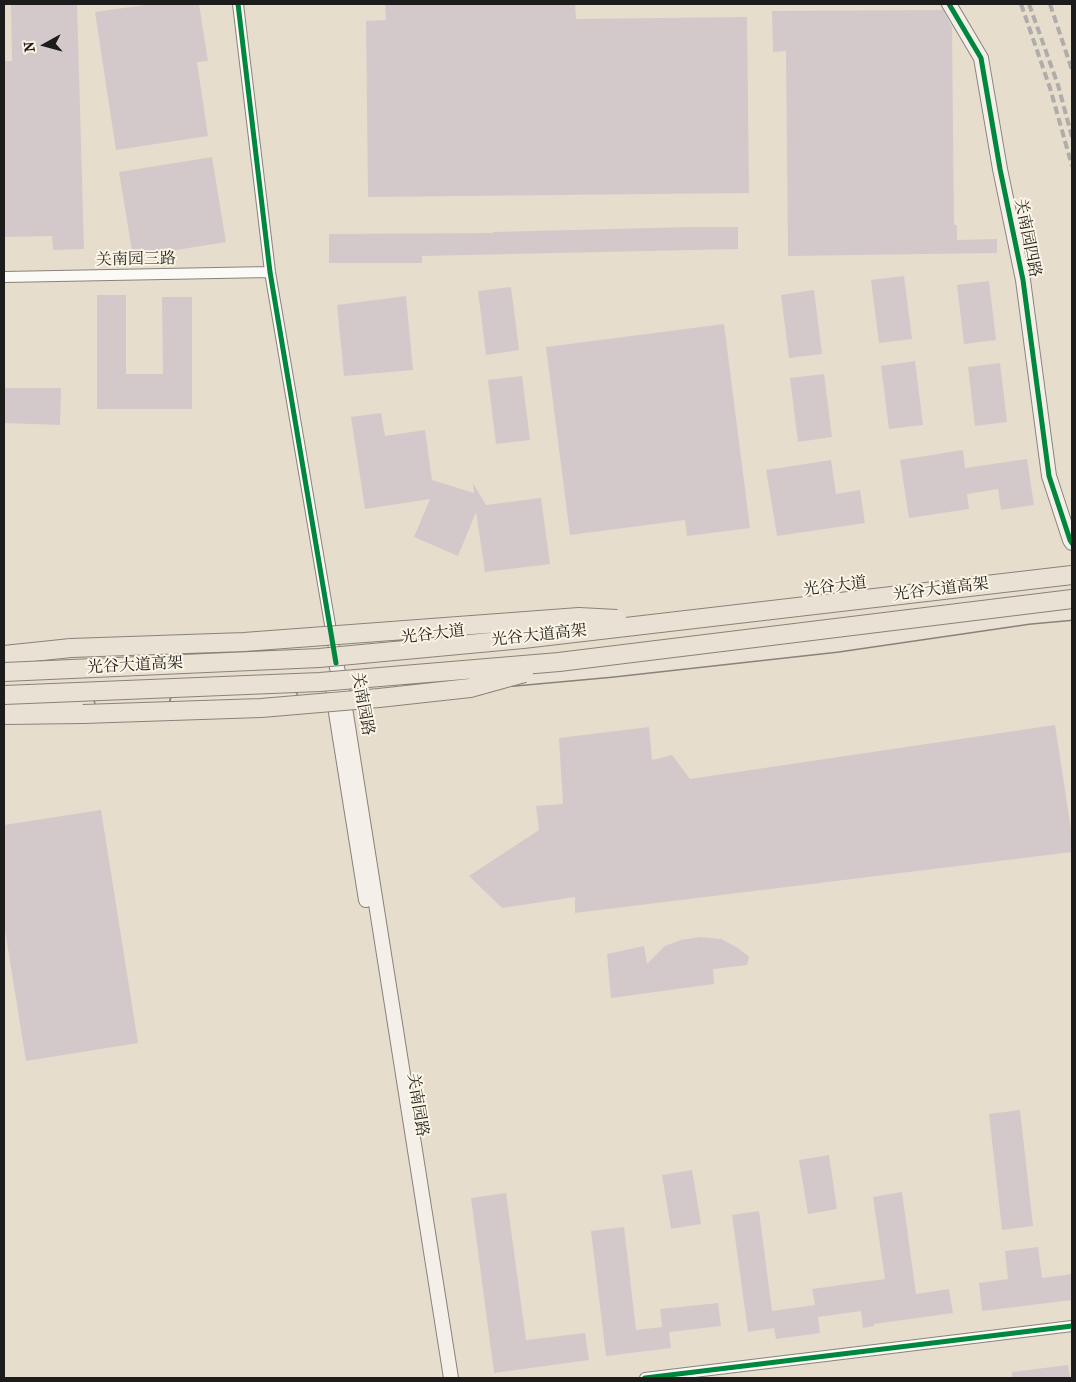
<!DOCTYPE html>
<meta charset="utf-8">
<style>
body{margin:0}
#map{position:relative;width:1076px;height:1382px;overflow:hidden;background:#e7ddcc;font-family:"IM FELL French Canon",serif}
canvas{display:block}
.frame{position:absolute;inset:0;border:5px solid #1c1c1c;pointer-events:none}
.north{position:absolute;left:20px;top:20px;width:50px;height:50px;-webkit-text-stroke:4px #fcf5e5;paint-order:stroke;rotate:263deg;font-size:14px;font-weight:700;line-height:20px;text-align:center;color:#1c1c1c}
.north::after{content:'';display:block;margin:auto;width:18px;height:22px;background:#1c1c1c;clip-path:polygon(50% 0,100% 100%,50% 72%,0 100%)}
</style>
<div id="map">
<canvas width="1076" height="1382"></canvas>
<div class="frame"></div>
<div class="north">N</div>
</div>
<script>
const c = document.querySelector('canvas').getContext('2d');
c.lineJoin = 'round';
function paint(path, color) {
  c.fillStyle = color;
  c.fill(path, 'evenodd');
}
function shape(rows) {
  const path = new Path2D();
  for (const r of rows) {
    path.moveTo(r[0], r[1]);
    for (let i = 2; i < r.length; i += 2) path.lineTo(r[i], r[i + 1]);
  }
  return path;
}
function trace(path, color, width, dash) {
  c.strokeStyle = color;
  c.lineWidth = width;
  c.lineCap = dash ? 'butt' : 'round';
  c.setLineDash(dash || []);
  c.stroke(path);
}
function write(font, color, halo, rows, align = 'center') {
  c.font = font + ' "IM FELL French Canon","Noto Serif SC",serif';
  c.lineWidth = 4;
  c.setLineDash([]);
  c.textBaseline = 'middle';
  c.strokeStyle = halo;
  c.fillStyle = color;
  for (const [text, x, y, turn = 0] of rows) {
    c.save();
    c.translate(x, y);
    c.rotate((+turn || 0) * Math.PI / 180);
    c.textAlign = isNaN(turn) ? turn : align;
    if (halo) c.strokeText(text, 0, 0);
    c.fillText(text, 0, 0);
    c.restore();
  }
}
const building = shape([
 [11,4,77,4,84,249,53,250,52,236,4,237,4,61,12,61],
 [152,4,199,4,208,61,197,62,208,136,116,150,95,12],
 [385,4,575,4,576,19,747,17,749,193,368,197,366,21,386,20],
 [943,10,952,27,954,225,957,225,957,240,997,239,997,253,788,256,786,51,773,52,772,11],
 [212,157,226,242,133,257,119,172],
 [691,227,738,227,738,249,422,256,422,263,329,263,329,234,493,233,493,232],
 [904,276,912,339,879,343,871,280],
 [989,281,996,340,964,344,957,285],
 [511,287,519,350,486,355,478,291],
 [814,290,822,354,789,358,781,295],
 [97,295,126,295,126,374,163,374,162,297,192,297,192,409,97,409],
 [406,296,413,370,344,376,337,305],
 [724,324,750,528,687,536,685,520,570,535,546,347],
 [915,361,923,425,889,429,881,366],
 [1000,363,1007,422,975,426,968,367],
 [824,374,832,437,798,442,790,378],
 [522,376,530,440,496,444,488,380],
 [4,388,61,388,60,425,4,423],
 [381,413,385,436,425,430,432,480,474,493,473,483,486,505,541,498,550,564,485,572,476,512,458,556,414,537,430,499,365,509,351,417],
 [963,450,965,468,1027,459,1034,505,1001,510,998,489,967,494,969,509,909,518,900,460],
 [831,460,836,494,860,490,865,523,777,536,766,470],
 [1055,725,1072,836,1072,852,575,913,575,897,502,908,469,876,539,830,536,806,563,804,559,738,649,727,652,760,672,755,690,779],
 [101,810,138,1043,26,1061,4,924,4,825],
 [700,937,721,939,738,948,749,957,747,965,713,969,714,984,611,998,607,954,644,946,647,964,665,946,681,940],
 [1020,1110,1033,1226,1002,1230,989,1114],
 [829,1155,837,1209,808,1214,799,1160],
 [692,1170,701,1224,671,1229,662,1175],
 [902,1192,916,1294,949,1289,953,1313,874,1324,874,1326,863,1328,861,1311,818,1317,820,1333,776,1339,774,1328,748,1332,732,1215,759,1211,772,1311,815,1305,812,1289,885,1279,873,1197],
 [506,1193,526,1340,585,1333,589,1360,494,1373,471,1198],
 [624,1227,636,1330,662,1327,660,1309,718,1303,721,1326,669,1332,671,1348,606,1356,591,1231],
 [1038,1247,1042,1278,1072,1274,1072,1300,982,1311,979,1283,1008,1279,1005,1251],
 [1068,1365,1070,1378,1012,1378,1012,1372]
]);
const street = shape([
 [238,4,270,272,336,660],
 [4,277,270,272],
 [645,1378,1072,1326]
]);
const secondary = shape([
 [949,4,981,58,1000,169,1023,280,1049,476,1070,540,1072,543],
 [336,663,343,695,451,1378],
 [333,694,366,900]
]);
const primary = shape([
 [512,678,611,669,836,644,1028,616,1072,612],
 [178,702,290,698],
 [4,706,87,705]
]);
const highway = shape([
 [4,655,71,648],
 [4,715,83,714]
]);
const rail = shape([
 [1021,4,1050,88,1072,166],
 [1029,4,1058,85,1072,137],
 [1050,4,1072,70]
]);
const highwayBridge = shape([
 [71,648,244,642,579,617,617,619],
 [4,672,319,658,523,639,1072,575],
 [4,695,320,682,559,662,1072,599],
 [83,714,261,708,379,698,470,688,524,673]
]);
const cycleway = shape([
 [238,4,270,272,336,663],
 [949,4,981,58,1000,169,1023,280,1049,476,1070,540,1072,543],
 [645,1378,1072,1326]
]);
const streetNames = [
 ["关南园四路",1027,238,79],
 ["关南园三路",136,260,-1],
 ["光谷大道",835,587,-7],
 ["光谷大道高架",941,590,-7],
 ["光谷大道",433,635,-7],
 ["光谷大道高架",539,636,-6],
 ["光谷大道高架",135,666,-3],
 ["关南园路",362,704,80],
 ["关南园路",417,1105,81]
];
paint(building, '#d4c9ca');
trace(street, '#88837a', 12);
trace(secondary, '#88837a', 16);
trace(primary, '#88837a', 18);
trace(highway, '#88837a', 20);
trace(street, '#fbfaf7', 10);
trace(secondary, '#f4f0e9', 14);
trace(primary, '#e9e1d4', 15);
trace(highway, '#e9e1d4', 18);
trace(rail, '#aeadaa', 4, [8, 4]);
trace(highwayBridge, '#88837a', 20, []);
trace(highwayBridge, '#e9e1d4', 18);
trace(cycleway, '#00873e', 5);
write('16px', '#1c1c1c', '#fcf5e5', streetNames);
</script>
